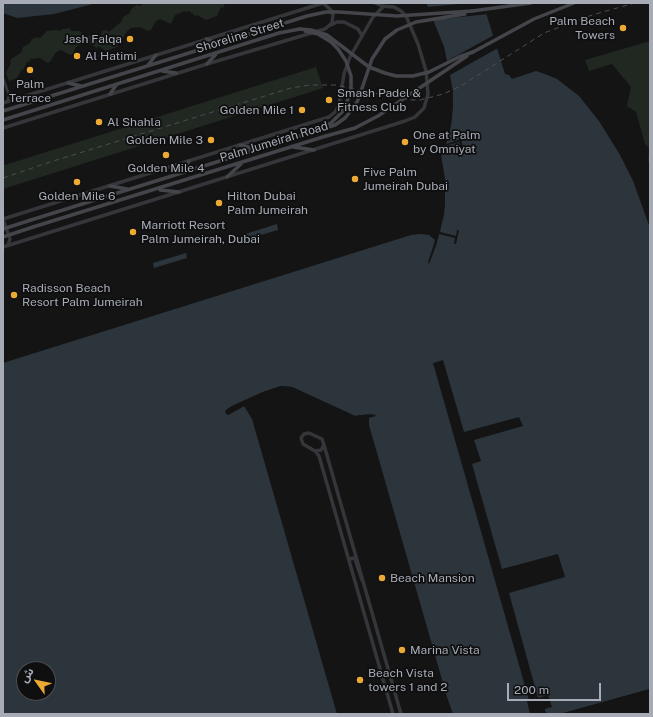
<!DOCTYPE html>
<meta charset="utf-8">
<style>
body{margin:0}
#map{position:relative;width:653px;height:717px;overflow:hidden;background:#141415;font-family:"Public Sans","Noto Sans Arabic",sans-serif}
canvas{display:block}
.frame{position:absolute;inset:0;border:4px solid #a6abb5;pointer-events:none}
.north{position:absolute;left:16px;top:661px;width:40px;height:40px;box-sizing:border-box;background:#0f0f10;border:1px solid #4b4d52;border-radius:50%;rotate:303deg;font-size:11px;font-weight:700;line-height:16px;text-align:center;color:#a6abb5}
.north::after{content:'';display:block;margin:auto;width:14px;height:18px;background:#ecaa35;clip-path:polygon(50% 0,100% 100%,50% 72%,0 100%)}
.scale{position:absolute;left:507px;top:683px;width:94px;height:18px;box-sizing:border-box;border:2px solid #a6abb5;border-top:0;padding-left:5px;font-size:12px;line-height:14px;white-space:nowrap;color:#a6abb5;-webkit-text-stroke:3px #0f0f10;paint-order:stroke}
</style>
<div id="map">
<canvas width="653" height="717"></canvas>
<div class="frame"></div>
<div class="north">ش</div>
<div class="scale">200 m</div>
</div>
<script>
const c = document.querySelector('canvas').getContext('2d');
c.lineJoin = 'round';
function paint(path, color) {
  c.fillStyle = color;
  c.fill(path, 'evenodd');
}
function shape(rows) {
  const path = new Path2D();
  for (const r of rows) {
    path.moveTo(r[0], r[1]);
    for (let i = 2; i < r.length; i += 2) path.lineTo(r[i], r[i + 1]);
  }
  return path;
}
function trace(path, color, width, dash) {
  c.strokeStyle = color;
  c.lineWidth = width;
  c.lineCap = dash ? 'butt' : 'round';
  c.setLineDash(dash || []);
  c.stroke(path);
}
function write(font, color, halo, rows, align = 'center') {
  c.font = font + ' "Public Sans",sans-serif';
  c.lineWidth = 3.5;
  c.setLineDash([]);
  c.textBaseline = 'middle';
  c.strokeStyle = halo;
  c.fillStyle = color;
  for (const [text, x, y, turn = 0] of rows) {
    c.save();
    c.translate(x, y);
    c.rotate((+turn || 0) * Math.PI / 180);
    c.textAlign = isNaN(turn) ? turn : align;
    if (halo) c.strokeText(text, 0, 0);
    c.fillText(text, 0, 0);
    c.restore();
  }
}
const green = shape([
 [143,3,184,3,192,4,200,3,225,3,223,8,221,7,217,16,206,20,197,15,196,16,189,11,185,12,185,11,175,15,171,24,160,19,156,21,150,31,149,30,148,31,140,27,130,28,130,29,127,31,123,38,122,38,117,47,106,51,98,46,97,48,89,43,86,44,85,42,76,47,72,55,70,54,70,55,61,50,56,52,50,62,48,63,40,58,30,59,31,61,27,62,23,70,22,69,17,78,9,81,6,73,11,63,10,62,11,59,21,53,23,47,30,43,32,38,34,39,36,37,40,38,47,31,57,30,61,31,62,29,65,29,69,28,72,31,79,31,86,36,101,35,102,31,106,30,109,32,122,21,123,17,130,13,131,9,137,5,141,6],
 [650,41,650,163,648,161,649,148,645,144,636,112,627,106,631,87,612,64,589,71,585,60],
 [316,67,323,88,3,189,3,164,5,165]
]);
const water = shape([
 [3,3,97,3,54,14,17,18,3,13],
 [426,3,483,3,505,74,509,75,512,79,536,71,545,74,557,79,579,96,599,121,620,155,633,181,650,228,650,689,560,714,548,714,545,711,545,709,552,707,548,695,527,701,530,714,453,714,447,697,369,425,369,418,376,416,361,415,355,416,292,387,281,386,263,392,232,406,225,411,228,415,244,406,252,419,337,714,3,714,3,363,411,235,421,234,429,235,435,240,429,264,436,246,444,215,445,202,445,180,441,157,450,130,452,119,453,96,444,47],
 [24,669,48,669,48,693,24,693],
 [277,224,278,230,244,240,242,235],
 [186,253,187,258,154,268,153,263]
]);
const pier = shape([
 [424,3,426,3,428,7,469,3,485,3,488,14,433,20,444,47,447,61,494,35,498,48,450,75,453,92,452,100,453,106,450,130,446,144,461,139,464,151,462,151,459,142,445,146,441,154,445,180,445,203,440,232,456,236,457,230,459,230,456,244,454,244,455,238,439,234,429,264,428,262,436,238,442,214,443,202,443,180,439,157,448,130,450,119,451,92,442,48],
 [443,360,464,432,519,417,523,426,474,440,481,461,472,464,502,569,558,554,565,577,509,593,538,698,529,700,433,363],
 [281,386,292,387,355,416,369,414,377,415,367,418,367,417,354,418,285,388,264,394,228,410,227,413,243,404,246,405,228,415,225,413,226,410,232,406,263,392],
 [650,689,650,691,635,695,567,714,560,714]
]);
const minor = shape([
 [3,78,9,95,7,102]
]);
const tertiary = shape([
 [331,25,337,22,344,22,358,29,362,36],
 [3,103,323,3],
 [3,128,207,64,325,29,332,23,333,15,331,10,323,3],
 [3,219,329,117,335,112,339,105,344,74,350,57,373,17,384,6],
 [3,219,10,239,8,245],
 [3,247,405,121,415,117,424,108,428,94,426,71,418,44,406,16,401,11,394,7,382,6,375,3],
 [309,433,322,439,324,445,321,450,315,451,303,444,301,438,304,434,309,433],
 [324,445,401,714],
 [315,451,319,456,393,714],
 [349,560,352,558,355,559,362,580]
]);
const secondary = shape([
 [472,11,531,3],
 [206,39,217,43],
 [473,52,534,19,574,3],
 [207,64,216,54],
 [148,65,156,55],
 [162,71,176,73],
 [68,83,81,86],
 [110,94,117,84],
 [3,111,266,29],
 [3,120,279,33,300,29],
 [311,131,331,123,342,112],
 [240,145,255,149],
 [293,147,314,150],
 [182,172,189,161],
 [227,177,241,164],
 [110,186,127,189],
 [160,190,179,192],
 [31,220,335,125,345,118,354,107,358,100,372,59,385,39],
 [33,227,326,136]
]);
const rail = shape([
 [3,178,50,162,291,88,310,85,335,85,408,100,420,100,443,94,461,86,544,33,592,15,635,3]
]);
const secondaryBridge = shape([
 [266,29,307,16,326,12,339,12,397,16,472,11],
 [300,29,311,30,327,35,369,67,385,73,396,76,413,76,429,72,459,57,473,52],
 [305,31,318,34,331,42,338,49,346,61,351,76,351,90,348,99,342,112],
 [385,39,397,30,416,22,465,14],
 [326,136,355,128,378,116,467,56],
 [3,229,31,220],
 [3,237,33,227]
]);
const markers = [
 [623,28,4,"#ecaa35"],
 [130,39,4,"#ecaa35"],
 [77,56,4,"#ecaa35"],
 [30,70,4,"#ecaa35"],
 [329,100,4,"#ecaa35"],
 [302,110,4,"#ecaa35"],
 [99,122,4,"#ecaa35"],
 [211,140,4,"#ecaa35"],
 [405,142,4,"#ecaa35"],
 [166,155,4,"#ecaa35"],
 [355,179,4,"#ecaa35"],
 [77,182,4,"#ecaa35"],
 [219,203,4,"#ecaa35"],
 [133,232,4,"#ecaa35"],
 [14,295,4,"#ecaa35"],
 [382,578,4,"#ecaa35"],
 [402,650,4,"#ecaa35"],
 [360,680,4,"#ecaa35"]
];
const poiNames = [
 ["Palm Beach",615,21,"right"],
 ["Towers",615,35,"right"],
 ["Jash Falqa",122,39,"right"],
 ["Al Hatimi",85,56],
 ["Palm",30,84,"center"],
 ["Terrace",30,98,"center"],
 ["Smash Padel &",337,93],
 ["Fitness Club",337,107],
 ["Golden Mile 1",294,110,"right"],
 ["Al Shahla",107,122],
 ["One at Palm",413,135],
 ["by Omniyat",413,149],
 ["Golden Mile 3",203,140,"right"],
 ["Golden Mile 4",166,168,"center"],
 ["Five Palm",363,172],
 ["Jumeirah Dubai",363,186],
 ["Golden Mile 6",77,196,"center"],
 ["Hilton Dubai",227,196],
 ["Palm Jumeirah",227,210],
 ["Marriott Resort",141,225],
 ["Palm Jumeirah, Dubai",141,239],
 ["Radisson Beach",22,288],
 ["Resort Palm Jumeirah",22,302],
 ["Beach Mansion",390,578],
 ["Marina Vista",410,650],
 ["Beach Vista",368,673],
 ["towers 1 and 2",368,687]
];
const streetNames = [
 ["Shoreline Street",240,36,-17],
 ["Palm Jumeirah Road",274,142,-17]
];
paint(green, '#202821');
paint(water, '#2c353b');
paint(pier, '#141415');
trace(minor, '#35363a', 2.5);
trace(tertiary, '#35363a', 3.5);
trace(secondary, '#43454a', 3.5);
trace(rail, '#4c4e53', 1, [5, 4]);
trace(secondaryBridge, '#43454a', 3.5);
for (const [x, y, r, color] of markers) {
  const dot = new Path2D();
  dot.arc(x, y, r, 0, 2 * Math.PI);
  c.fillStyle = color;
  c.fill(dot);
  trace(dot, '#0f0f10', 1.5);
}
write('12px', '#a6abb5', '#0f0f10', poiNames, 'left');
write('12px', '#a6abb5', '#0f0f10', streetNames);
</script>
